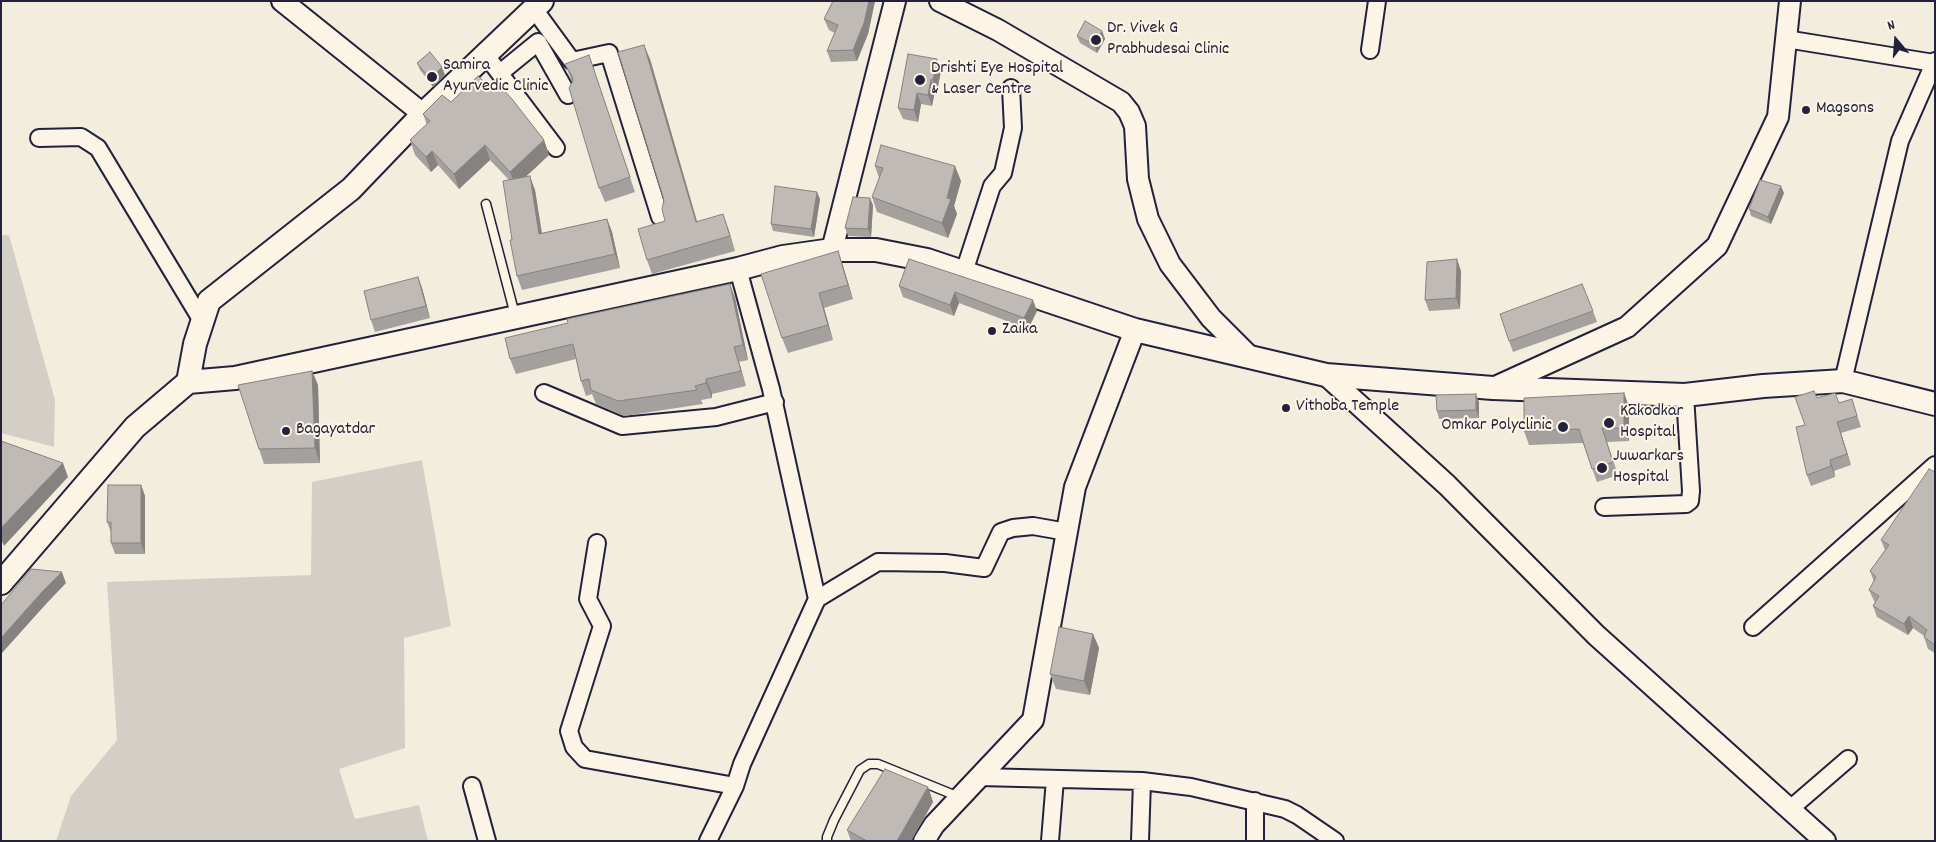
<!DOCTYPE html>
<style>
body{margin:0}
#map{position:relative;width:1936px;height:842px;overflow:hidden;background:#f3edde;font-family:Dekko,sans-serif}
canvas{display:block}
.frame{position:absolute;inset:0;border:2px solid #22223b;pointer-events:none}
.north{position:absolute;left:1871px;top:15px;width:50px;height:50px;-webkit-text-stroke:4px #fcf5e5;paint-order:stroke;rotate:342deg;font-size:14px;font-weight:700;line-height:20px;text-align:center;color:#22223b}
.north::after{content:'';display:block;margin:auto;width:18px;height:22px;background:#22223b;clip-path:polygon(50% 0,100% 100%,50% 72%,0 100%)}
</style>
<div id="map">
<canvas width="1936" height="842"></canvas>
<div class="frame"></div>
<div class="north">N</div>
</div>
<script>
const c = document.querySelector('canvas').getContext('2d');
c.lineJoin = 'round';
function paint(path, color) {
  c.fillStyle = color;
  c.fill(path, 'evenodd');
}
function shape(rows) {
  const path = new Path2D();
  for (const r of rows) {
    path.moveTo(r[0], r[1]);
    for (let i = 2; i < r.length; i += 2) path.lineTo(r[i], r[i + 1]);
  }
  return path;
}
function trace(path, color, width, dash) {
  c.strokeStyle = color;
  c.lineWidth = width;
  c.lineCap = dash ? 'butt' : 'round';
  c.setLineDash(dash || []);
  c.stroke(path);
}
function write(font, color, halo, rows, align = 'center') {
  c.font = font + ' Dekko,sans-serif';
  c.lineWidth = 4;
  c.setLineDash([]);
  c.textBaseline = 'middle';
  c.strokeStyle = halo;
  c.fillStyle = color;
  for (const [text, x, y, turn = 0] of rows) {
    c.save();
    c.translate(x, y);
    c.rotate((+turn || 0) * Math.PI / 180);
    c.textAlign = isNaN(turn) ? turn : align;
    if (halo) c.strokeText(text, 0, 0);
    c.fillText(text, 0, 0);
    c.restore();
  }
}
const green = shape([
 [1,235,9,235,55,400,54,447,1,433],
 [422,460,451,626,404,638,405,748,339,769,355,819,419,805,428,841,56,841,71,796,117,740,107,582,311,575,312,482]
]);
const service = shape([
 [486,204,515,315],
 [827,841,827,837,834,820,860,770,869,764,878,764,959,797]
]);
const minor = shape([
 [534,9,572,61,609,53,660,217],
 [1786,39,1934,63],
 [1370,50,1377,1],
 [485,54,556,148],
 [500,73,538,42,568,95],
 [39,138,81,137,98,148,202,321],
 [964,272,992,186,1003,173,1013,128,1011,88],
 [1843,381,1900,141,1935,61],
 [544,393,622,426,716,417,775,402],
 [1604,507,1686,504,1690,501,1691,491,1685,395],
 [597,543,588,599,602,626,569,731,574,747,585,759,735,786],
 [817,599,878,562,945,563,984,568,1001,532,1013,528,1033,526,1067,532],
 [1753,627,1935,465],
 [979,777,1142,781,1191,787,1285,809,1297,815,1335,841],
 [472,786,487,841],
 [1790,809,1848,759],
 [708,841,735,786,742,764,817,599,771,389,738,269],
 [1050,841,1055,779],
 [1140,841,1142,781],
 [1255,841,1255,801]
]);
const tertiary = shape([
 [282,1,423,114],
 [940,1,998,30,1121,102,1129,112,1135,126,1138,179,1148,219,1170,264,1211,318,1250,357],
 [832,250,895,1],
 [1326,375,1447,485,1596,635,1825,841],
 [1493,388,1627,327,1717,246,1778,117,1790,1],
 [924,841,934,825,1033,720,1075,487,1135,330]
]);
const secondary = shape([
 [188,382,195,344,209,301,351,189,423,114,542,1],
 [1,583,135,427,188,382,235,378,738,269,783,257,832,250,876,250,927,260,1135,330,1326,375,1493,388,1685,395,1763,386,1843,381,1935,404]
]);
const wall = shape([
 [833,1,875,1,868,34,857,61,831,62,827,51,835,33,829,30,824,19],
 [1102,31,1105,39,1097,53,1080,43,1077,36],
 [650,59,697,221,728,228,735,251,652,274,647,260,665,221,664,200],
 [417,63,445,75,433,87,420,70],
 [565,64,594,70,635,192,605,202,599,188,572,82],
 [941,71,937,91,935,91,932,106,921,104,918,122,903,119,898,108],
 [491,89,544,140,549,155,525,177,535,190,542,233,607,219,612,232,620,268,522,290,517,276,512,240,509,180,490,160,459,189,438,165,431,172,415,155,410,140,427,125,423,114,451,102],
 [875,166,961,181,954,206,957,214,948,238,877,212,872,197,879,178],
 [1784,193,1771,224,1751,216,1749,209],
 [820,199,814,237,773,231,771,224],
 [873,205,871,237,848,236,845,228],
 [838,251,843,266,853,299,824,308,833,340,788,353,782,338],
 [909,259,1037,311,1028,329,959,303,954,316,903,297,899,286],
 [1461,271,1460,309,1429,311,1425,300],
 [418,277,422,288,430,318,375,332,371,320],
 [735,298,748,360,739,362,746,386,712,394,712,398,701,400,703,404,624,416,596,404,592,394,586,396,581,381,576,359,516,374,510,359],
 [1593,311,1597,322,1513,352,1509,341],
 [312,371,318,385,320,463,264,464,259,449],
 [1624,393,1629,407,1629,441,1607,442,1618,475,1597,482,1583,443,1529,445,1524,431],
 [1852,399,1861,427,1841,433,1851,465,1834,471,1835,477,1811,486,1807,475,1805,425,1839,403],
 [1479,402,1479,418,1439,419,1437,411],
 [1935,472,1935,653,1928,649,1924,637,1924,636,1913,628,1908,635,1877,617,1873,606,1875,602,1874,601,1869,590,1874,582,1870,571,1885,550,1881,540],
 [141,485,145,496,145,554,115,554,111,543,111,532,107,522],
 [1093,634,1099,648,1090,695,1056,689,1050,674],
 [928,787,933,802,911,841,851,841,847,830]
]);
const shadedWall = shape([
 [869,1,875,1,868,34,857,61,853,50],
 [1102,31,1105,39,1097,53,1095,45],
 [644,45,650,59,701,236,696,222],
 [937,59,941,71,937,91,933,80],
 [442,67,445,75,433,87,430,79],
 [931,79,935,91,932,106,928,95],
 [917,93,921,104,918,122,914,110],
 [544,140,549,155,516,186,510,172],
 [485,145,490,160,459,189,454,174],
 [432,151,438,165,431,172,426,157],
 [955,166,961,181,954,206,957,214,948,238,942,223,947,198],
 [530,176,535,190,544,248,539,234],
 [1781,186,1784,193,1771,224,1768,217],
 [817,192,820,199,814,237,811,229],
 [870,198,873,205,871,237,868,229],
 [723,214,728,228,735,251,730,236],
 [607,219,612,232,620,268,615,254],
 [838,251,843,266,853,299,848,285],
 [1457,259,1461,271,1460,309,1456,298],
 [418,277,422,288,430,318,426,306],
 [730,284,735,298,748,360,743,345],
 [955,292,959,303,954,316,950,305],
 [819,293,824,308,833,340,828,325],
 [1033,300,1037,311,1028,329,1024,318],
 [734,347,739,362,746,386,741,371],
 [312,371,318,385,320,463,315,448],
 [706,379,712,394,712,398,706,383],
 [1624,393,1629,407,1629,441,1624,428],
 [1476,394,1479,402,1479,418,1476,410],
 [1837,422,1841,433,1851,465,1847,454],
 [1830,460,1834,471,1835,477,1831,466],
 [63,463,68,477,4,546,1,539,1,528],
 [141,485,145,496,145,554,141,543],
 [62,572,66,583,46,604,2,653,1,651,1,638,42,592],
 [1909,616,1913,628,1908,635,1904,624],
 [1093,634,1099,648,1090,695,1084,681],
 [928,787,933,802,911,841,897,841]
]);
const building = shape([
 [833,1,869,1,864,23,853,50,827,51,838,25,824,19,833,1],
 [1085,21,1102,31,1095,45,1077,36,1085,21],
 [644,45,696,222,723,214,730,236,647,260,638,229,665,221,662,209,664,200,618,52,644,45],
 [430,52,442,67,430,79,417,63,430,52],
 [908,54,937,59,933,80,931,79,928,95,917,93,914,110,898,108,908,54],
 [589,55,630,177,599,188,569,88,573,81,572,76,565,64,589,55],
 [478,76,491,89,497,83,512,99,544,140,510,172,485,145,454,174,432,151,426,157,410,140,430,121,423,114,442,95,451,102,478,76],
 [881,145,955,166,947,198,951,199,942,223,872,197,883,168,875,166,881,145],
 [530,176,539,234,607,219,615,254,517,276,510,240,512,240,503,181,530,176],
 [1760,180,1781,186,1768,217,1749,209,1760,180],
 [775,186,817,192,811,229,771,224,775,186],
 [853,197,870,198,868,229,845,228,853,197],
 [838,251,848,285,819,293,828,325,782,338,761,274,838,251],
 [909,259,1033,300,1024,318,955,292,950,305,899,286,909,259],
 [1457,259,1456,298,1425,300,1427,262,1457,259],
 [418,277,426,306,371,320,364,291,418,277],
 [730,284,743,345,734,347,741,371,706,379,706,383,695,386,697,390,618,401,591,390,589,379,581,381,573,344,510,359,505,338,568,323,567,319,730,284],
 [1582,284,1593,311,1509,341,1500,314,1582,284],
 [312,371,315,448,259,449,238,385,312,371],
 [1814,391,1817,398,1835,393,1839,403,1852,399,1857,416,1837,422,1847,454,1830,460,1831,466,1807,475,1796,427,1805,425,1795,397,1814,391],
 [1624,393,1624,428,1602,428,1613,462,1592,469,1579,429,1524,431,1524,398,1624,393],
 [1476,394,1476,410,1437,411,1436,395,1476,394],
 [1,441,63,463,1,528,1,441],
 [1929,469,1935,472,1935,645,1924,637,1927,630,1909,616,1904,624,1873,606,1879,596,1869,590,1876,577,1870,571,1889,545,1881,540,1929,469],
 [108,485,141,485,141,543,111,543,111,522,107,522,108,485],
 [31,569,62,572,42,592,1,638,1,605,31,569],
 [1059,627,1093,634,1084,681,1050,674,1059,627],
 [885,769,928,787,897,841,867,841,847,830,885,769]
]);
const markers = [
 [1096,40,6,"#22223b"],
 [432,77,6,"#22223b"],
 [920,80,6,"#22223b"],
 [1806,110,5,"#22223b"],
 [992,331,5,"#22223b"],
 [1286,408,5,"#22223b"],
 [1609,423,6,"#22223b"],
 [1563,427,6,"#22223b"],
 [286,431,5,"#22223b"],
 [1602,468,6,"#22223b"]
];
const poiNames = [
 ["Dr. Vivek G",1107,30],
 ["Prabhudesai Clinic",1107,51],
 ["Samira",443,67],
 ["Ayurvedic Clinic",443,88],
 ["Drishti Eye Hospital",931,70],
 ["& Laser Centre",931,91],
 ["Magsons",1816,110],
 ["Zaika",1002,331],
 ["Vithoba Temple",1296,408],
 ["Kakodkar",1620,413],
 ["Hospital",1620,434],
 ["Omkar Polyclinic",1552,427,"right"],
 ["Bagayatdar",296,431],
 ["Juwarkars",1613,458],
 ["Hospital",1613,479]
];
paint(green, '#d4cfc6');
trace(service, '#22223b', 11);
trace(minor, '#22223b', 20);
trace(tertiary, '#22223b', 24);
trace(secondary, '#22223b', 26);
trace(service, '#fcf5e5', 8);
trace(minor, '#fcf5e5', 16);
trace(tertiary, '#fcf5e5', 20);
trace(secondary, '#fcf5e5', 22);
paint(wall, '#a4a09d');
paint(shadedWall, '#86827f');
paint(building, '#bfbab6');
trace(building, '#86827f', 1);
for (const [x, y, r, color] of markers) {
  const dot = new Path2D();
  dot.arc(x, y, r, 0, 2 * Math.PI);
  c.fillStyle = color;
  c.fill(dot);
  trace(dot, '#fcf5e5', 2);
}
write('18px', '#22223b', '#fcf5e5', poiNames, 'left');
</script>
